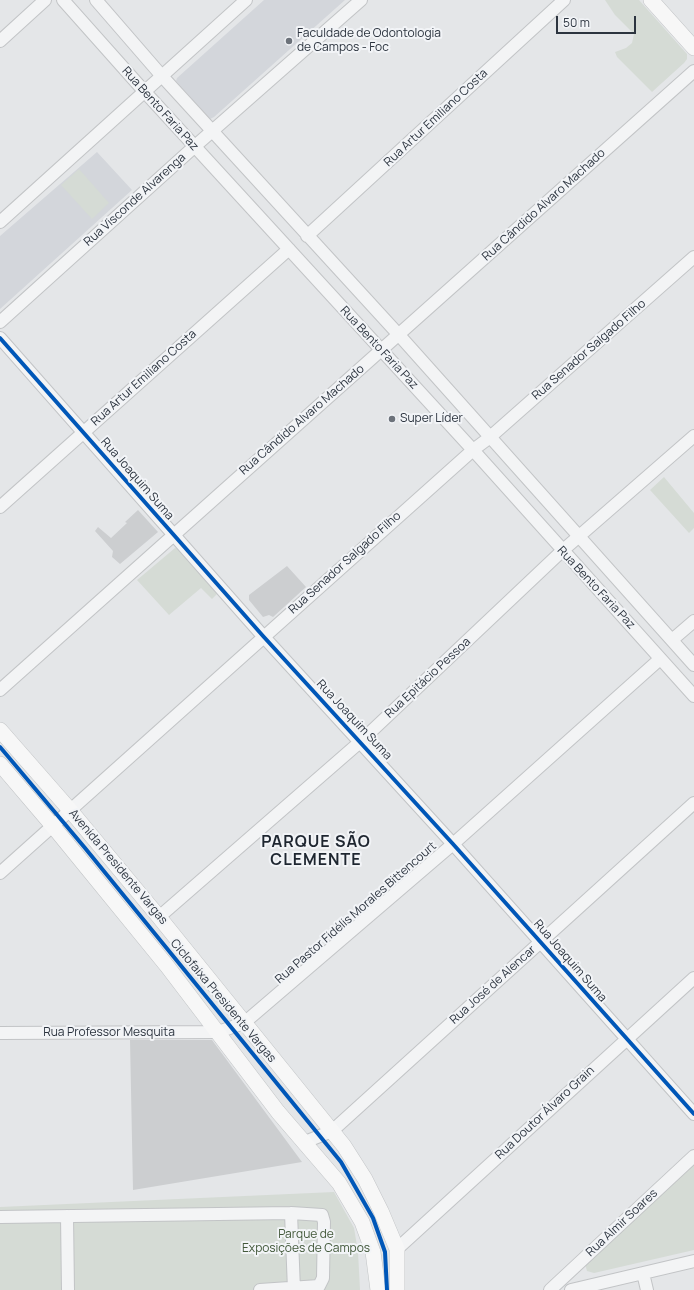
<!DOCTYPE html>
<meta charset="utf-8">
<style>
body{margin:0}
#map{position:relative;width:694px;height:1290px;overflow:hidden;background:#e4e6e8;font-family:Manrope,sans-serif}
canvas{display:block}
.scale{position:absolute;left:556px;top:16px;width:80px;height:18px;box-sizing:border-box;border:2px solid #2c343f;border-top:0;padding-left:5px;font-size:12px;line-height:14px;white-space:nowrap;color:#2c343f;-webkit-text-stroke:3px #f2f4f7;paint-order:stroke}
</style>
<div id="map">
<canvas width="694" height="1290"></canvas>
<div class="scale">50 m</div>
</div>
<script>
const c = document.querySelector('canvas').getContext('2d');
c.lineJoin = 'round';
function paint(path, color) {
  c.fillStyle = color;
  c.fill(path, 'evenodd');
}
function shape(rows) {
  const path = new Path2D();
  for (const r of rows) {
    path.moveTo(r[0], r[1]);
    for (let i = 2; i < r.length; i += 2) path.lineTo(r[i], r[i + 1]);
  }
  return path;
}
function trace(path, color, width, dash) {
  c.strokeStyle = color;
  c.lineWidth = width;
  c.lineCap = dash ? 'butt' : 'round';
  c.setLineDash(dash || []);
  c.stroke(path);
}
function write(font, color, halo, rows, align = 'center') {
  c.font = font + ' Manrope,sans-serif';
  c.lineWidth = 4;
  c.setLineDash([]);
  c.textBaseline = 'middle';
  c.strokeStyle = halo;
  c.fillStyle = color;
  for (const [text, x, y, turn = 0] of rows) {
    c.save();
    c.translate(x, y);
    c.rotate((+turn || 0) * Math.PI / 180);
    c.textAlign = isNaN(turn) ? turn : align;
    if (halo) c.strokeText(text, 0, 0);
    c.fillText(text, 0, 0);
    c.restore();
  }
}
const built = shape([
 [264,0,345,0,214,117,210,119,176,81,177,78],
 [97,152,132,190,0,309,0,236]
]);
const green = shape([
 [605,0,639,0,687,54,687,59,684,63,652,92,617,57,615,52,626,48,632,43,634,34,615,15],
 [79,169,109,203,92,219,61,185],
 [664,477,694,513,694,528,689,533,650,490],
 [175,548,179,549,217,594,212,599,201,588,169,615,137,580],
 [694,1163,694,1250,594,1273,587,1271,585,1264],
 [334,1192,354,1228,358,1252,360,1290,0,1290,0,1207]
]);
const building = shape([
 [138,510,158,532,120,564,112,557,113,551,95,531,98,527,111,538,127,523,125,522],
 [287,566,306,587,273,617,269,615,263,617,249,600,249,595],
 [130,1040,212,1040,302,1162,133,1190]
]);
const minor = shape([
 [63,0,144,91,473,450,694,696],
 [96,0,161,75,399,335,694,665],
 [0,41,45,0],
 [0,222,246,0],
 [307,236,564,0],
 [0,322,194,147,361,0],
 [0,338,263,636,453,844,694,1114],
 [0,507,289,249],
 [672,640,694,621],
 [0,690,694,71],
 [0,873,473,450,489,438,694,257],
 [159,917,360,742,562,551,694,436],
 [0,1033,218,1032,244,1023,453,844,660,659],
 [305,1142,332,1131,694,803],
 [291,1213,294,1290],
 [67,1216,68,1290],
 [0,1217,291,1213,322,1215,324,1222,323,1278,319,1286,260,1290],
 [397,1249,694,978],
 [643,1273,647,1290],
 [550,1290,694,1156],
 [571,1290,694,1261]
]);
const major = shape([
 [651,0,694,48],
 [0,730,70,810,159,917,344,1146,365,1179,381,1211,397,1249,397,1290],
 [0,764,52,825,167,966,278,1112,339,1183,362,1222,373,1252,378,1290]
]);
const cycleway = shape([
 [0,338,263,636,453,844,694,1114],
 [0,747,85,848,341,1162,373,1218,385,1252,387,1290]
]);
const markers = [
 [289,41,4,"#6c727a"],
 [392,419,4,"#6c727a"]
];
const poiNames = [
 ["Faculdade de Odontologia",297,34],
 ["de Campos - Foc",297,48],
 ["Super Líder",400,419]
];
const streetNames = [
 ["Rua Bento Faria Paz",160,109,48],
 ["Rua Artur Emiliano Costa",436,118,-43],
 ["Rua Visconde Alvarenga",135,200,-42],
 ["Rua Cândido Alvaro Machado",544,205,-42],
 ["Rua Bento Faria Paz",379,348,47],
 ["Rua Senador Salgado Filho",589,350,-41],
 ["Rua Artur Emiliano Costa",144,378,-42],
 ["Rua Cândido Alvaro Machado",302,420,-41],
 ["Rua Joaquim Suma",137,479,49],
 ["Rua Senador Salgado Filho",345,563,-42],
 ["Rua Bento Faria Paz",596,588,47],
 ["Rua Epitácio Pessoa",428,678,-43],
 ["Rua Joaquim Suma",354,720,47],
 ["Avenida Presidente Vargas",118,867,50],
 ["Rua Pastor Fidélis Morales Bittencourt",356,913,-41],
 ["Rua Joaquim Suma",570,961,49],
 ["Rua José de Alencar",493,985,-42],
 ["Ciclofaixa Presidente Vargas",223,1001,50],
 ["Rua Professor Mesquita",109,1033],
 ["Rua Doutor Álvaro Grain",545,1113,-43],
 ["Rua Almir Soares",622,1223,-43]
];
const parkNames = [
 ["Parque de",306,1235],
 ["Exposições de Campos",306,1249]
];
const districtNames = [
 ["PARQUE SÃO",316,843],
 ["CLEMENTE",316,861]
];
paint(built, '#d3d6db');
paint(green, '#d5dbd5');
paint(building, '#ccced0');
trace(minor, '#c2c4c6', 14);
trace(major, '#c0c3c5', 16);
trace(minor, '#f3f4f5', 12);
trace(major, '#f7f7f7', 15);
trace(cycleway, '#0057b8', 4);
for (const [x, y, r, color] of markers) {
  const dot = new Path2D();
  dot.arc(x, y, r, 0, 2 * Math.PI);
  c.fillStyle = color;
  c.fill(dot);
  trace(dot, '#f2f4f7', 1.5);
}
write('12px', '#2c343f', '#f2f4f7', poiNames, 'left');
write('12px', '#2c343f', '#f2f4f7', streetNames);
write('12px', '#43593b', '#f2f4f7', parkNames);
c.letterSpacing = '1px';
write('bold 16px', '#1e2630', '#f2f4f7', districtNames);
c.letterSpacing = '0px';
</script>
